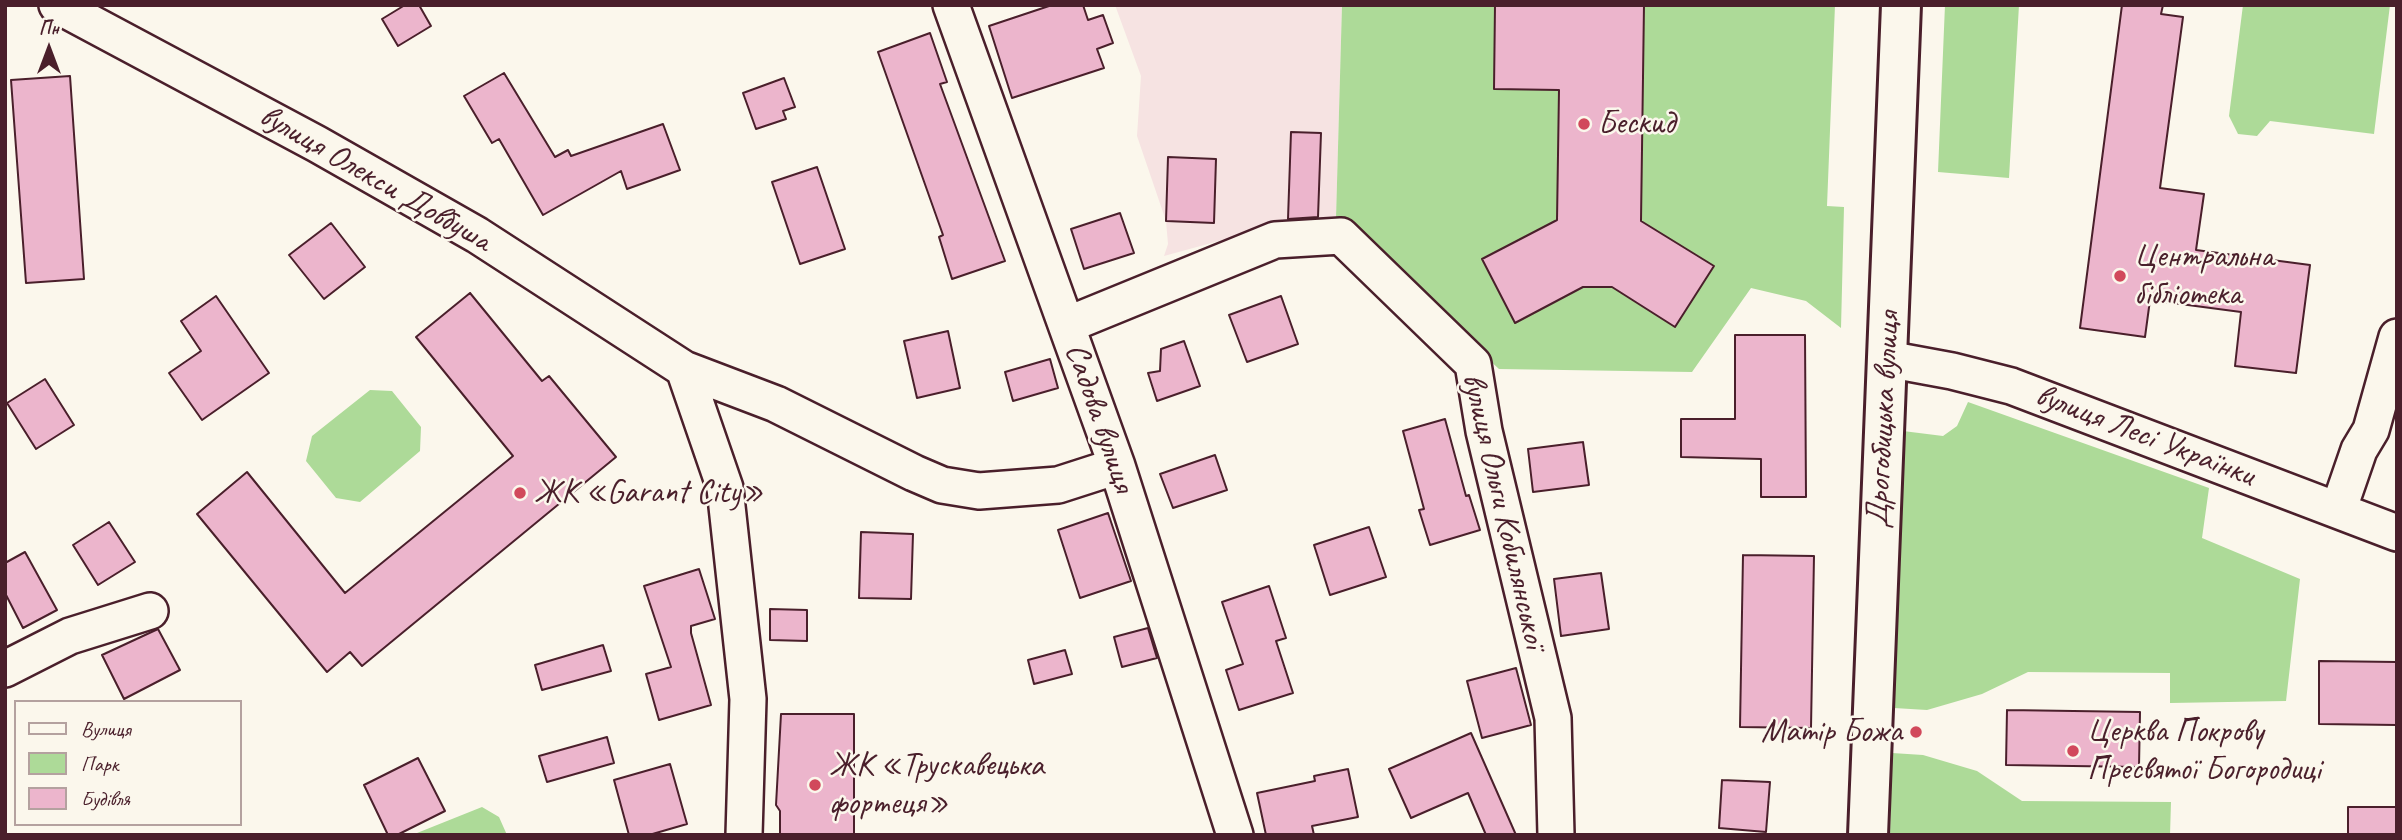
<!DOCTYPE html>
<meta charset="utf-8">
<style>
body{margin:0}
#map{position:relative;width:2402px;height:840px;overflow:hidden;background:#fbf7ec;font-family:Caveat,sans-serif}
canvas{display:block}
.frame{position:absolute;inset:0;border:7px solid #4a1f2b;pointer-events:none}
.legend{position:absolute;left:14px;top:700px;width:228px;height:126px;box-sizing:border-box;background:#fbf7ec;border:2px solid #b4a19f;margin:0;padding:9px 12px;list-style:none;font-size:21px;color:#4a1f2b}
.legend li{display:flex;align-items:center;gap:14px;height:35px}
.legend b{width:35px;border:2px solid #b4a19f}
.north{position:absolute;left:14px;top:14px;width:70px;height:70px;-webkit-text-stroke:5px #fbf7ec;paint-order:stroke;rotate:0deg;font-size:19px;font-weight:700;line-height:28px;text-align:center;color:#4a1f2b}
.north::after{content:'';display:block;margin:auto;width:24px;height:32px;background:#4a1f2b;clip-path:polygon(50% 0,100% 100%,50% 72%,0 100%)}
</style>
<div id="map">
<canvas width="2402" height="840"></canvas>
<div class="frame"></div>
<ul class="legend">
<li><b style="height:9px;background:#fbf7ec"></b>Вулиця</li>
<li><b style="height:19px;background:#adda98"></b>Парк</li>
<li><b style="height:19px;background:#ecb5cc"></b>Будівля</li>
</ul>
<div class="north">Пн</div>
</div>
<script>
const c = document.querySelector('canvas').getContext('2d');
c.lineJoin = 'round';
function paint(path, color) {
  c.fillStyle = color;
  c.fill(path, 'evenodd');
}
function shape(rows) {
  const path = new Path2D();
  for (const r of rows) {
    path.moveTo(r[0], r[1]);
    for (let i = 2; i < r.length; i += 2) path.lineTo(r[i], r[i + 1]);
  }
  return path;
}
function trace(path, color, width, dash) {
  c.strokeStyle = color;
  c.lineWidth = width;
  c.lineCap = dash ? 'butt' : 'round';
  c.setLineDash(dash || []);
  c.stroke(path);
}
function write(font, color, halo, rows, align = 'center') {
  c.font = font + ' Caveat,sans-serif';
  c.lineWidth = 5;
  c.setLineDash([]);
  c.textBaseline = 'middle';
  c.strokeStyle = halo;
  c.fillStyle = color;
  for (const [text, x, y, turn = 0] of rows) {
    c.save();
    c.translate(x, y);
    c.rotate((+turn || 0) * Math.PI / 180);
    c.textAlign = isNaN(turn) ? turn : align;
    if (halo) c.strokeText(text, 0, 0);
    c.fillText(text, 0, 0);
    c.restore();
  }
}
const built = shape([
 [1115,5,1342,5,1336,218,1318,223,1288,222,1164,256,1168,244,1166,221,1137,136,1141,76]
]);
const green = shape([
 [1342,5,1835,5,1827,206,1844,207,1841,328,1806,301,1751,288,1692,372,1499,369,1336,218],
 [1945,5,2019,5,2009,178,1938,172],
 [2243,5,2390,5,2374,134,2270,121,2257,136,2238,134,2229,116],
 [370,390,392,391,421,427,420,451,360,502,336,498,306,461,312,436],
 [1968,402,2209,488,2202,538,2300,579,2286,701,2170,703,2170,673,2028,672,1982,694,1927,710,1894,708,1903,431,1943,436,1957,426],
 [1892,753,1923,755,1977,771,2022,801,2171,802,2170,835,1890,835],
 [482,807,499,817,507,835,412,835]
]);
const building = shape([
 [405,5,419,5,431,26,398,46,382,19,405,5],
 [1052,5,1083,5,1088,20,1103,15,1113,43,1097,49,1104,68,1012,98,989,26,1052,5],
 [1495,5,1644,5,1641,221,1714,266,1675,327,1612,287,1583,287,1515,323,1482,259,1557,220,1559,90,1494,89,1495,5],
 [2122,5,2163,5,2161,14,2183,17,2160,188,2204,194,2196,250,2310,265,2296,373,2235,366,2241,312,2150,300,2145,337,2080,328,2122,5],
 [930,33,947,82,940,84,1005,261,952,279,939,237,943,235,878,52,930,33],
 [504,73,555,157,568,150,571,156,663,124,680,170,627,189,621,171,543,215,499,139,492,143,464,96,504,73],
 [70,76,84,279,26,283,11,80,70,76],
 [784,78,795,107,783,111,786,119,756,129,743,93,784,78],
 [1291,132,1321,133,1318,217,1288,219,1291,132],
 [1168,157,1216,159,1214,223,1166,221,1168,157],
 [817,167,845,249,800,264,772,182,817,167],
 [1120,213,1134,253,1084,269,1071,229,1120,213],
 [331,223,365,267,324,299,289,255,331,223],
 [470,293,542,381,549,376,616,457,362,666,350,652,327,672,197,514,247,472,345,593,513,456,416,337,470,293],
 [216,296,269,373,202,420,169,373,201,351,181,321,216,296],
 [1281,296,1298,344,1247,362,1229,315,1281,296],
 [948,331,960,388,917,398,904,341,948,331],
 [1735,335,1805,335,1806,497,1761,497,1761,459,1681,457,1681,419,1735,419,1735,335],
 [1184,341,1200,386,1157,401,1148,373,1160,371,1161,349,1184,341],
 [1050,359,1058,388,1013,401,1005,372,1050,359],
 [45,379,74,425,36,449,7,403,45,379],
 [1445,419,1466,496,1469,495,1480,530,1430,545,1419,510,1424,509,1403,431,1445,419],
 [1583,442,1589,485,1533,492,1528,449,1583,442],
 [1215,455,1227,490,1173,508,1160,474,1215,455],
 [1108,513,1131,581,1080,598,1058,530,1108,513],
 [109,522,135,562,98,585,73,545,109,522],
 [1369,527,1386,577,1330,595,1314,545,1369,527],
 [861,532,913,534,911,599,859,598,861,532],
 [25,552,57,610,23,628,5,593,5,563,25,552],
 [1743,555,1814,556,1811,728,1740,727,1743,555],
 [699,569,715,619,691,626,691,633,711,705,659,720,646,674,671,667,644,586,699,569],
 [1601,573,1609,629,1561,636,1554,579,1601,573],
 [1269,586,1286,638,1276,641,1293,693,1239,710,1226,670,1243,664,1222,602,1269,586],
 [770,609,807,610,807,641,770,640,770,609],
 [1148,628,1157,658,1122,667,1114,637,1148,628],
 [158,629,180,670,124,699,102,655,158,629],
 [603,645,611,671,542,690,535,665,603,645],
 [1065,650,1072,674,1034,684,1028,660,1065,650],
 [2319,661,2397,662,2397,725,2319,724,2319,661],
 [1516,668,1531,725,1482,738,1467,681,1516,668],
 [2007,710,2140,712,2139,767,2006,765,2007,710],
 [781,714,854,714,854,835,780,835,780,811,776,805,781,714],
 [1471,733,1516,835,1486,835,1468,793,1411,818,1389,769,1471,733],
 [607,737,614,763,547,782,539,756,607,737],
 [418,758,445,811,397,835,388,835,364,785,418,758],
 [670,764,687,824,649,835,629,835,614,780,670,764],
 [1348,769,1358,817,1312,826,1314,835,1266,835,1257,793,1315,781,1314,776,1348,769],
 [1722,780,1770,782,1766,832,1719,828,1722,780],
 [2348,807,2397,807,2397,835,2348,835,2348,807]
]);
const street = shape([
 [57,5,317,144,477,235,684,369,776,404,914,473,942,485,979,491,1058,485,1117,466],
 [951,5,1117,466,1235,835],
 [1067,325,1275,240,1341,236,1473,364,1484,431,1553,718,1556,835],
 [1887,359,1952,371,2011,386,2397,533],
 [684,369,725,488,748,699,744,835],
 [2339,508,2359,450,2371,430,2397,337],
 [5,669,70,636,150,611]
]);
const secondary = shape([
 [1868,835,1901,5]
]);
const markers = [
 [1584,124,7,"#d1495b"],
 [2120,276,7,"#d1495b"],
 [520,493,7,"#d1495b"],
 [1916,732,7,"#d1495b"],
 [2073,751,7,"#d1495b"],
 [815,785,7,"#d1495b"]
];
const poiNames = [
 ["Бескид",1598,124],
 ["Центральна",2134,257],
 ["бібліотека",2134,295],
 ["ЖК «Garant City»",534,493],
 ["Матір Божа",1902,732,"right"],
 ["Церква Покрову",2087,732],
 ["Пресвятої Богородиці",2087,770],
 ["ЖК «Трускавецька",829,766],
 ["фортеця»",829,804]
];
const streetNames = [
 ["вулиця Олекси Довбуша",375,179,30],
 ["Садова вулиця",1099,418,71],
 ["Дрогобицька вулиця",1884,420,-87],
 ["вулиця Лесі Українки",2145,436,21],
 ["вулиця Ольги Кобилянської",1503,511,77]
];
paint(built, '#f6e3e2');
paint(green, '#adda98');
paint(building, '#ecb5cc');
trace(building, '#4a1f2b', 2);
trace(street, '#4a1f2b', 40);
trace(secondary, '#4a1f2b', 44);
trace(street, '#fbf7ec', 35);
trace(secondary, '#fbf7ec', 38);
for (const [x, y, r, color] of markers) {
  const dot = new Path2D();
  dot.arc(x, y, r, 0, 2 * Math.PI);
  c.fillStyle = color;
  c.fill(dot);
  trace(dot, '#fbf7ec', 2.5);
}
write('33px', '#4a1f2b', '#fbf7ec', poiNames, 'left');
write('33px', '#4a1f2b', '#fbf7ec', streetNames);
</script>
